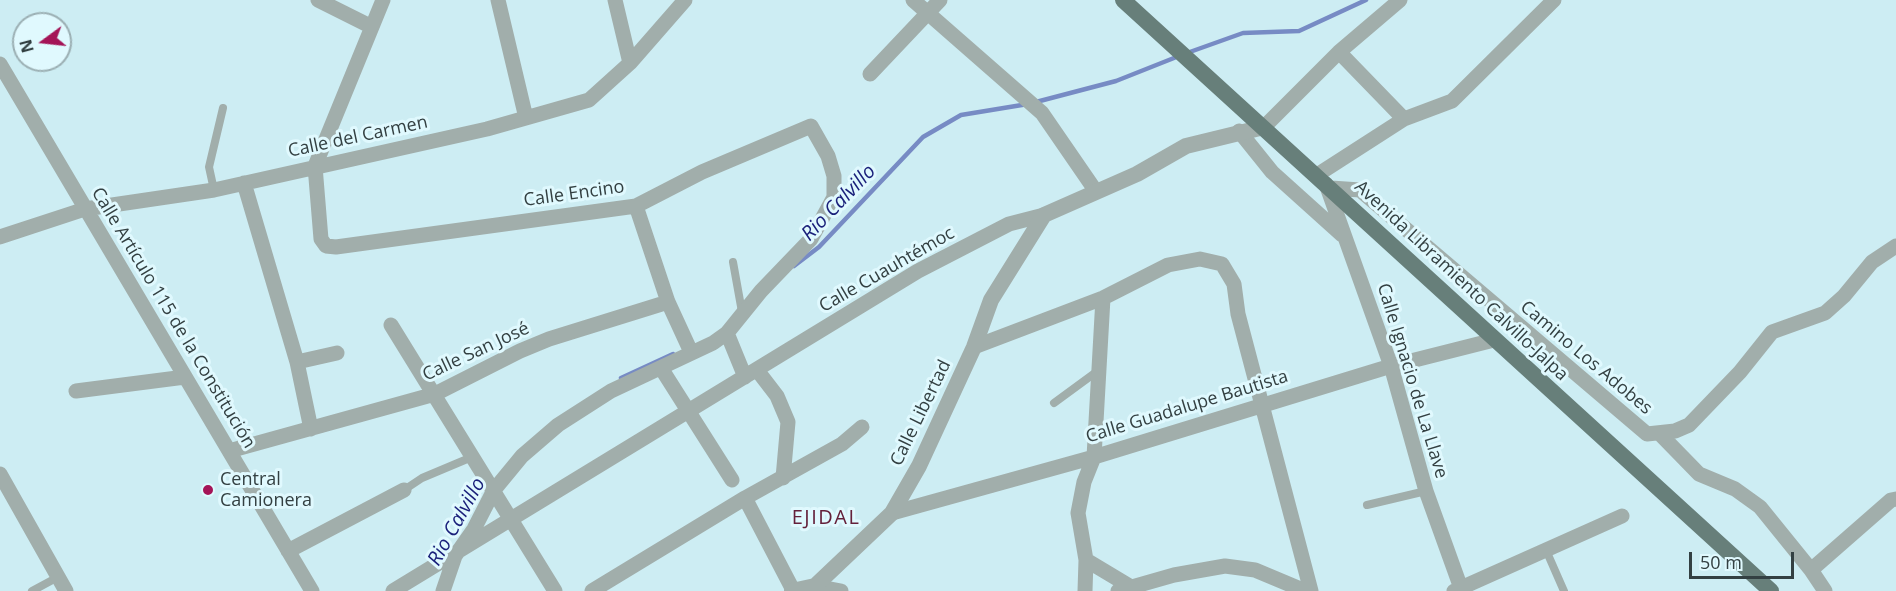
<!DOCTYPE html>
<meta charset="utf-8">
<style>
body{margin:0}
#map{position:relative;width:1896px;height:591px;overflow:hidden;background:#cdedf3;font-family:"Open Sans",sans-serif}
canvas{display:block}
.north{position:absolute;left:12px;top:12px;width:60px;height:60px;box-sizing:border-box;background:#e0f9fe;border:2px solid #9bafb3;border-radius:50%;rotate:255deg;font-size:16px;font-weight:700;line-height:24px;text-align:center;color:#334042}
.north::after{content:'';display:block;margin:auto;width:21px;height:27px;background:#a41457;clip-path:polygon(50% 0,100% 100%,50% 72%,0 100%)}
.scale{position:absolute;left:1689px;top:552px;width:105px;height:27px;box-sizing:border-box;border:3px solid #334042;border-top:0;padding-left:8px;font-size:18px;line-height:21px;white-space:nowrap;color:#334042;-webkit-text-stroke:4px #e0f9fe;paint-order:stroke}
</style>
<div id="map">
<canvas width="1896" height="591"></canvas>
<div class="north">N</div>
<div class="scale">50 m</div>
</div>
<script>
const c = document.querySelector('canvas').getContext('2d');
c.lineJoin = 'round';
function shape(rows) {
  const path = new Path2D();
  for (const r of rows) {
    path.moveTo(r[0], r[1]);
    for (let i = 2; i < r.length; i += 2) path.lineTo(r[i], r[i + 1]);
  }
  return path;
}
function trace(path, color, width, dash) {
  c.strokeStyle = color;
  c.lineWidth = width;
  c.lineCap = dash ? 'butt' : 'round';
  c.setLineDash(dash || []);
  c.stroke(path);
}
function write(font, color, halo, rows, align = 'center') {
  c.font = font + ' "Open Sans",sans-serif';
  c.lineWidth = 6;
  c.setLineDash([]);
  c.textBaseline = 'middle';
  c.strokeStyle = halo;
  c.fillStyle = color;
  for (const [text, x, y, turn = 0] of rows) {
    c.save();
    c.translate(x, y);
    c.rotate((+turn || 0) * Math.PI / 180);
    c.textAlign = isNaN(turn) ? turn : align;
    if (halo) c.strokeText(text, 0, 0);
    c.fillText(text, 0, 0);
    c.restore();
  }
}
const stream = shape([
 [1187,53,1243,33,1299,31,1366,0],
 [1036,102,1116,81,1179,56],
 [794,266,819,247,923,137,961,115,1028,104],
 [621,378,673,354]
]);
const service = shape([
 [214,190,209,167,223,108],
 [733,262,742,312],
 [1054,403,1099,370],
 [404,490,422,478,472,457],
 [1367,505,1426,491],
 [1546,550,1564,591],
 [32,591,58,577]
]);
const minor = shape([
 [318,0,372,27],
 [383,0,315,166,321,239,326,246,336,247,636,206,702,172,811,126,828,156,834,176,834,197,811,239,761,291,727,333,713,343,611,391,558,425,522,456,494,490,474,529,455,556,443,591],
 [498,0,526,118],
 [615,0,630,63],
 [913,0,1042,113,1095,190],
 [1339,52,1404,119],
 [0,64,312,591],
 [870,74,940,0],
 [1264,127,1339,52,1400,0],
 [1239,131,1272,172,1342,235],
 [1317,175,1404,119,1452,101,1554,0],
 [244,183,297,362,311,429],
 [1326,184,1391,366,1426,491,1462,591],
 [1331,188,1360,190,1647,434,1675,431,1689,425,1740,372,1772,332,1825,313,1844,296,1872,262,1896,246],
 [636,206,668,302,691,352],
 [0,237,85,209,214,190,487,129,589,100,630,63,685,0],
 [391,325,555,591],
 [727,333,745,377],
 [974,347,1103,298,1168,265,1200,259,1222,264,1234,284,1238,314,1311,591],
 [297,362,337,353],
 [661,368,732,480],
 [757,370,777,396,788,422,783,478],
 [76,391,185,377],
 [1660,434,1699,474,1735,489,1760,507,1811,570,1825,591],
 [229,451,435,394,520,351,549,339,668,302],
 [0,474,66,591],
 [745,498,793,590],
 [892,513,1094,457,1391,366,1494,340],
 [288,551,404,490],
 [1086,560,1131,587],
 [1811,570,1891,500,1896,499],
 [393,591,918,271,1009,224,1044,215],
 [592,591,745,498,842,444,862,427],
 [813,591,815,586,841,591],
 [1085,591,1086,560,1078,513,1084,482,1094,457,1103,298],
 [1118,591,1174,575,1225,566,1255,570,1305,591],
 [1454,591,1622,516]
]);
const tertiary = shape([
 [792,591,815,586,892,513,919,466,974,347,991,300,1044,215,1137,174,1186,146,1264,127]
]);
const primary = shape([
 [1123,0,1771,591]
]);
const markers = [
 [208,490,6,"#a41457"]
];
const streetNames = [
 ["Calle del Carmen",358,137,-12],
 ["Calle Encino",574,194,-8],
 ["Calle Cuauhtémoc",887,270,-30],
 ["Avenida Libramiento Calvillo-Jalpa",1461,281,43],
 ["Calle Artículo 115 de la Constitución",173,318,59],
 ["Calle San José",476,352,-25],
 ["Camino Los Adobes",1586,358,40],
 ["Calle Ignacio de La Llave",1412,381,73],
 ["Calle Guadalupe Bautista",1187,407,-17],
 ["Calle Libertad",921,413,-64]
];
const poiNames = [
 ["Central",220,480],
 ["Camionera",220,501]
];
const waterNames = [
 ["Rio Calvillo",839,203,-46],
 ["Rio Calvillo",457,522,-61]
];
const neighbourhoodNames = [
 ["EJIDAL",826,518]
];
trace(stream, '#778bc4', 4.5);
trace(service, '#a1aeab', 8);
trace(minor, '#a1aeab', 15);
trace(tertiary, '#a1aeab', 16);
trace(primary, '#677f7a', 16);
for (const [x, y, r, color] of markers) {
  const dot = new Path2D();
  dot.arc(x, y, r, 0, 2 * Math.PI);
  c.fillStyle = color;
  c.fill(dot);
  trace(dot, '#e0f9fe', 2);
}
write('18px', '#334042', '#e0f9fe', streetNames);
write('18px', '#334042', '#e0f9fe', poiNames, 'left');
write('italic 20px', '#1b217b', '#e0f9fe', waterNames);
c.letterSpacing = '1.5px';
write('20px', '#64213b', '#e0f9fe', neighbourhoodNames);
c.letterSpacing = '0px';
</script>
